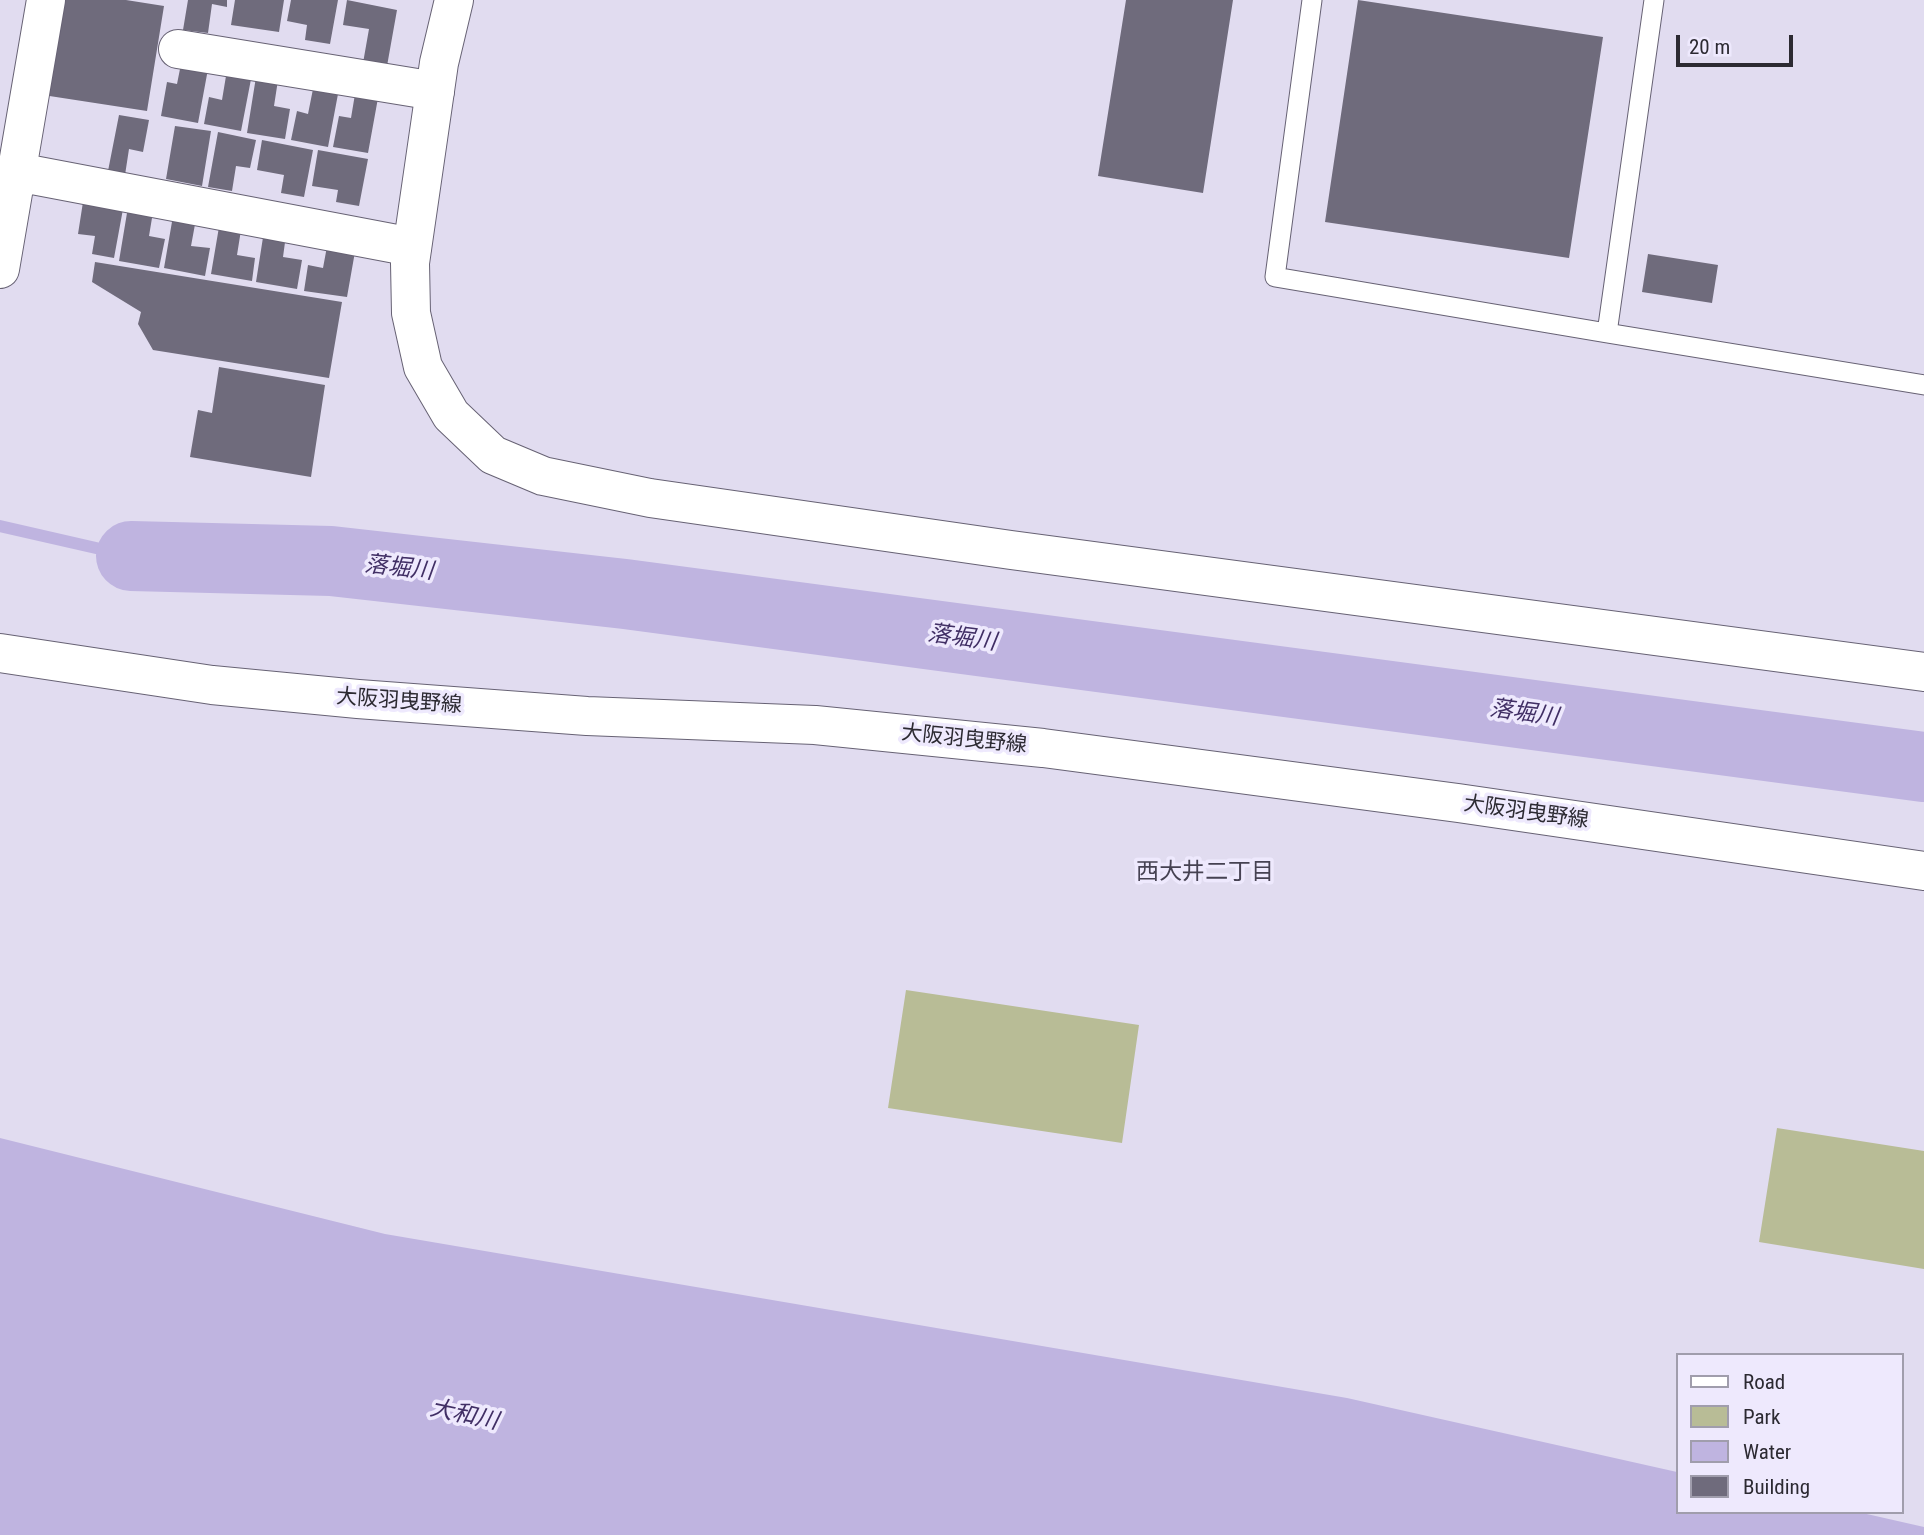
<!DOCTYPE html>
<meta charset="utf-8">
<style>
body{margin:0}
#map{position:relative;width:1924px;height:1535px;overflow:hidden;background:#e1dcf0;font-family:"Roboto Condensed",sans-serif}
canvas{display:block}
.legend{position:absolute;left:1676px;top:1353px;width:228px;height:161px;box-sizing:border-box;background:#eee9fd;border:2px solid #a09dac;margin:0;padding:9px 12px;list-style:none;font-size:21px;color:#2c2a32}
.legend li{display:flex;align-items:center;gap:14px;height:35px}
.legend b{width:35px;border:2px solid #a09dac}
.scale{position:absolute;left:1676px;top:35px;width:117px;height:32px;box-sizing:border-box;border:4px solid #2c2a32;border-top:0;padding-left:9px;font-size:21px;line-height:24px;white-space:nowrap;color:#2c2a32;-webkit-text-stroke:5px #eee9fd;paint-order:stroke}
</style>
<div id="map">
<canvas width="1924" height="1535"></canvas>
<ul class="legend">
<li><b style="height:9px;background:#fff"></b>Road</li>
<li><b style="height:19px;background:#b8bc96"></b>Park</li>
<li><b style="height:19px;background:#bfb4e0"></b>Water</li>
<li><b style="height:19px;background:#6f6b7c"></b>Building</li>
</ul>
<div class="scale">20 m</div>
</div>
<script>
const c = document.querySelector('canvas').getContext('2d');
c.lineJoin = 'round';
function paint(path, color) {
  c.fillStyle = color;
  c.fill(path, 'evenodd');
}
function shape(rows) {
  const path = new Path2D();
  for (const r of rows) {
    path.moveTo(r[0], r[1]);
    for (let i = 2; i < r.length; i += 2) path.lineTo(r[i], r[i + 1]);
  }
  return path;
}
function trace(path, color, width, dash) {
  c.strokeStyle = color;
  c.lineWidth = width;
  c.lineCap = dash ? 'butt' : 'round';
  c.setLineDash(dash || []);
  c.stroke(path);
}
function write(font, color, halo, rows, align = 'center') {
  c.font = font + ' "Roboto Condensed","Noto Sans JP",sans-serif';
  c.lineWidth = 7;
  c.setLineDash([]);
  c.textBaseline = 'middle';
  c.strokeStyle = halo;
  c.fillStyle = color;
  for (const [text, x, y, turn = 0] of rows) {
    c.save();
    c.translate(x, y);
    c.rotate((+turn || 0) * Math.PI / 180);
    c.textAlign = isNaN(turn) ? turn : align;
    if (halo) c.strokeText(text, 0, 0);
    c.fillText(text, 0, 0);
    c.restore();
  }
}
const green = shape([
 [906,990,1139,1025,1122,1143,888,1108],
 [1777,1128,1924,1151,1924,1269,1759,1242]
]);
const water = shape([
 [0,1138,385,1234,1347,1398,1677,1472,1677,1512,1858,1512,1924,1527,1924,1535,0,1535]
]);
const stream = shape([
 [0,526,131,556]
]);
const river = shape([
 [131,556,331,561,625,594,1924,767]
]);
const building = shape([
 [58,0,126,0,164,6,147,111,43,95],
 [188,0,227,0,227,7,212,4,208,33,183,30],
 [235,0,284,0,279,32,231,25],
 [291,0,338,0,330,44,305,40,307,25,287,21],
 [347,0,397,10,387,66,363,63,369,29,343,25],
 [1126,0,1233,0,1203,193,1098,176],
 [1358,0,1603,37,1569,258,1325,222],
 [181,64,208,69,198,123,161,116,167,82,177,84],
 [227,70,252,74,241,131,204,124,209,97,222,100],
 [256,77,278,80,274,106,290,109,285,139,247,133],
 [313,89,338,94,328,147,291,140,297,111,308,114],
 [355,94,378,98,368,153,333,147,339,116,351,118],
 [119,115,149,120,143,152,129,149,125,175,108,171],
 [175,126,211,131,202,186,166,179],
 [218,132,256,140,250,168,236,166,232,191,208,187],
 [262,140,313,150,304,197,281,193,284,175,257,170],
 [318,150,368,159,359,206,336,202,338,190,312,186],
 [83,202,123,209,114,258,92,254,95,236,78,234],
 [128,207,153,212,149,236,165,239,159,268,119,261],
 [173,216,196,219,191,246,210,248,205,276,164,268],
 [219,227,241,230,237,255,255,258,252,281,211,274],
 [264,231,286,235,283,257,302,260,297,289,256,282],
 [328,241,356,246,347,297,304,291,308,265,323,268],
 [1648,254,1718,265,1712,303,1642,292],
 [95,262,342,302,329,378,153,350,138,324,141,312,92,282],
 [219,367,325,385,311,477,190,457,198,410,212,413]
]);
const lane = shape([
 [1312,0,1275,277,1607,333,1654,0],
 [1607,333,1924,385]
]);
const street = shape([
 [178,49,435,91],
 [17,172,412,247],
 [0,269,46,0]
]);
const secondary = shape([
 [454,0,439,63,410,263,411,313,423,367,451,415,493,455,543,476,650,498,1011,550,1924,672],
 [0,653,212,685,358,699,587,716,815,725,1043,748,1458,803,1924,871]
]);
const streetNames = [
 ["大阪羽曳野線",399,702,4],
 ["大阪羽曳野線",964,740,6],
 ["大阪羽曳野線",1526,813,8]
];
const waterNames = [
 ["落堀川",399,569,6],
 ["落堀川",962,639,8],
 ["落堀川",1524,714,8],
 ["大和川",464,1416,12]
];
const neighbourhoodNames = [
 ["西大井二丁目",1205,873]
];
paint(green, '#b8bc96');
paint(water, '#bfb4e0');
trace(stream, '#bfb4e0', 12);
trace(river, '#bfb4e0', 70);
paint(building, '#6f6b7c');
trace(lane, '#676274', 21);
trace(street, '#676274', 40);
trace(secondary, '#676274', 40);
trace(lane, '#fff', 19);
trace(street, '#fff', 38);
trace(secondary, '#fff', 38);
write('21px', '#2c2a32', '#eee9fd', streetNames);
write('italic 23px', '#412f65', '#eee9fd', waterNames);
write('23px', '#464252', '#eee9fd', neighbourhoodNames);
</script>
